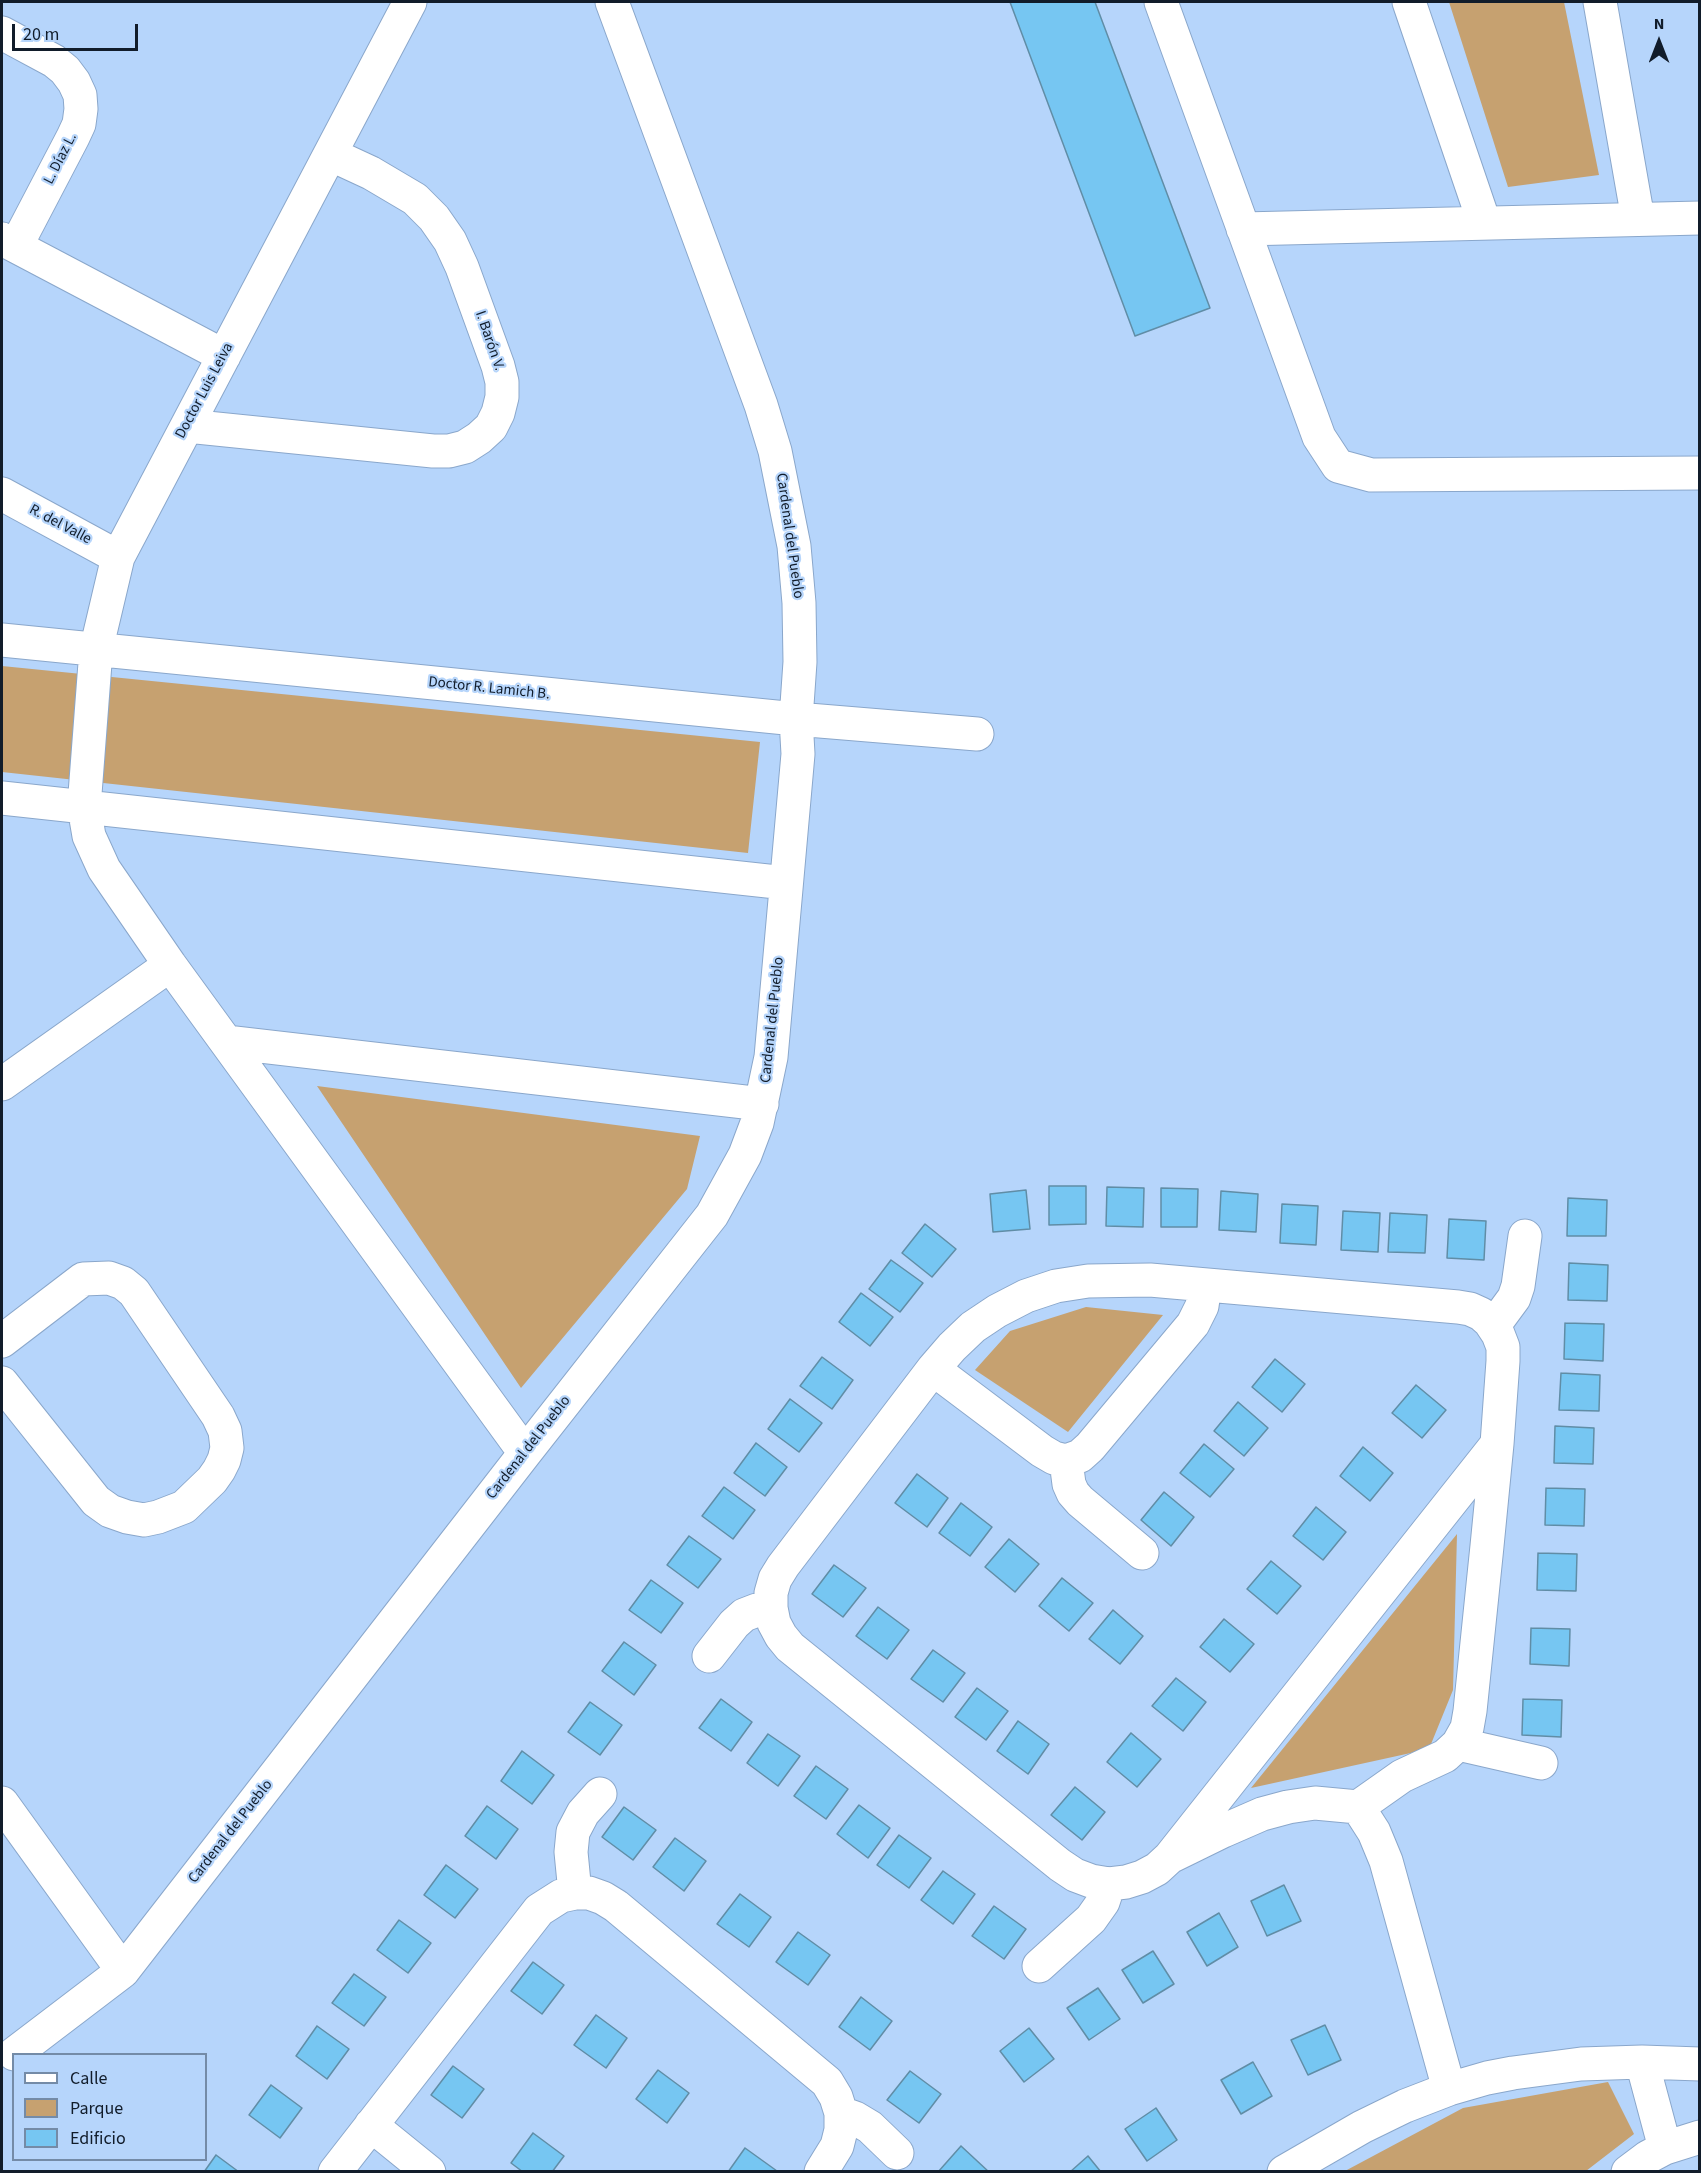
<!DOCTYPE html>
<meta charset="utf-8">
<style>
body{margin:0}
#map{position:relative;width:1701px;height:2173px;overflow:hidden;background:#b6d5fb;font-family:"Source Sans 3",sans-serif}
canvas{display:block}
.frame{position:absolute;inset:0;border:3px solid #111c2a;pointer-events:none}
.legend{position:absolute;left:12px;top:2053px;width:195px;height:108px;box-sizing:border-box;background:#b6d5fb;border:2px solid #748ba7;margin:0;padding:8px 10px;list-style:none;font-size:18px;color:#111c2a}
.legend li{display:flex;align-items:center;gap:12px;height:30px}
.legend b{width:30px;border:2px solid #748ba7}
.north{position:absolute;left:1629px;top:12px;width:60px;height:60px;-webkit-text-stroke:4px #b6d5fb;paint-order:stroke;rotate:0deg;font-size:16px;font-weight:700;line-height:24px;text-align:center;color:#111c2a}
.north::after{content:'';display:block;margin:auto;width:21px;height:27px;background:#111c2a;clip-path:polygon(50% 0,100% 100%,50% 72%,0 100%)}
.scale{position:absolute;left:12px;top:24px;width:126px;height:27px;box-sizing:border-box;border:3px solid #111c2a;border-top:0;padding-left:8px;font-size:18px;line-height:21px;white-space:nowrap;color:#111c2a;-webkit-text-stroke:4px #b6d5fb;paint-order:stroke}
</style>
<div id="map">
<canvas width="1701" height="2173"></canvas>
<div class="frame"></div>
<ul class="legend">
<li><b style="height:8px;background:#fff"></b>Calle</li>
<li><b style="height:16px;background:#c6a170"></b>Parque</li>
<li><b style="height:16px;background:#76c6f2"></b>Edificio</li>
</ul>
<div class="north">N</div>
<div class="scale">20 m</div>
</div>
<script>
const c = document.querySelector('canvas').getContext('2d');
c.lineJoin = 'round';
function paint(path, color) {
  c.fillStyle = color;
  c.fill(path, 'evenodd');
}
function shape(rows) {
  const path = new Path2D();
  for (const r of rows) {
    path.moveTo(r[0], r[1]);
    for (let i = 2; i < r.length; i += 2) path.lineTo(r[i], r[i + 1]);
  }
  return path;
}
function trace(path, color, width, dash) {
  c.strokeStyle = color;
  c.lineWidth = width;
  c.lineCap = dash ? 'butt' : 'round';
  c.setLineDash(dash || []);
  c.stroke(path);
}
function write(font, color, halo, rows, align = 'center') {
  c.font = font + ' "Source Sans 3",sans-serif';
  c.lineWidth = 4.5;
  c.setLineDash([]);
  c.textBaseline = 'middle';
  c.strokeStyle = halo;
  c.fillStyle = color;
  for (const [text, x, y, turn = 0] of rows) {
    c.save();
    c.translate(x, y);
    c.rotate((+turn || 0) * Math.PI / 180);
    c.textAlign = isNaN(turn) ? turn : align;
    if (halo) c.strokeText(text, 0, 0);
    c.fillText(text, 0, 0);
    c.restore();
  }
}
const green = shape([
 [1449,2,1564,2,1599,175,1508,187],
 [2,666,760,742,748,853,2,772],
 [317,1086,700,1136,687,1189,521,1388],
 [1086,1307,1163,1315,1068,1432,975,1370,1010,1331],
 [1457,1534,1453,1690,1429,1749,1251,1788],
 [1608,2082,1634,2134,1586,2171,1345,2171,1463,2108]
]);
const building = shape([
 [1010,2,1095,2,1210,308,1135,336,1010,2],
 [1049,1186,1086,1186,1086,1224,1049,1225,1049,1186],
 [1107,1187,1144,1188,1143,1227,1106,1226,1107,1187],
 [1161,1188,1198,1189,1197,1227,1161,1227,1161,1188],
 [1026,1190,1030,1229,993,1232,990,1194,1026,1190],
 [1221,1191,1258,1194,1256,1232,1219,1230,1221,1191],
 [1568,1198,1607,1200,1606,1236,1567,1236,1568,1198],
 [1282,1204,1318,1206,1316,1245,1280,1243,1282,1204],
 [1343,1211,1380,1213,1378,1252,1341,1250,1343,1211],
 [1390,1213,1427,1215,1425,1253,1388,1252,1390,1213],
 [1449,1219,1486,1221,1484,1260,1447,1258,1449,1219],
 [925,1224,956,1249,932,1277,902,1253,925,1224],
 [891,1260,923,1283,900,1312,869,1289,891,1260],
 [1569,1263,1608,1265,1607,1301,1568,1300,1569,1263],
 [861,1293,893,1317,870,1346,839,1322,861,1293],
 [1565,1323,1604,1324,1603,1361,1564,1359,1565,1323],
 [822,1357,853,1380,832,1409,800,1386,822,1357],
 [1275,1359,1305,1384,1282,1412,1252,1387,1275,1359],
 [1561,1373,1600,1375,1599,1411,1559,1410,1561,1373],
 [1416,1385,1446,1410,1422,1438,1392,1413,1416,1385],
 [790,1399,822,1423,799,1452,768,1429,790,1399],
 [1238,1402,1268,1428,1244,1456,1214,1431,1238,1402],
 [1555,1426,1594,1428,1593,1464,1554,1463,1555,1426],
 [756,1443,787,1467,765,1496,734,1473,756,1443],
 [1204,1444,1234,1469,1210,1497,1180,1473,1204,1444],
 [1363,1447,1393,1473,1370,1501,1340,1476,1363,1447],
 [917,1474,948,1498,927,1527,895,1503,917,1474],
 [724,1487,755,1510,733,1539,702,1516,724,1487],
 [1546,1488,1585,1489,1584,1526,1545,1525,1546,1488],
 [1164,1492,1194,1517,1171,1546,1141,1520,1164,1492],
 [961,1503,992,1527,970,1556,939,1533,961,1503],
 [1316,1507,1346,1532,1323,1560,1293,1536,1316,1507],
 [689,1536,721,1559,698,1588,667,1565,689,1536],
 [1009,1539,1039,1564,1015,1592,985,1567,1009,1539],
 [1538,1553,1577,1554,1576,1591,1537,1590,1538,1553],
 [1271,1561,1301,1586,1277,1614,1247,1589,1271,1561],
 [834,1565,866,1588,843,1617,812,1594,834,1565],
 [1062,1578,1093,1603,1069,1631,1039,1606,1062,1578],
 [651,1580,683,1603,661,1633,629,1610,651,1580],
 [878,1607,909,1630,887,1659,856,1636,878,1607],
 [1113,1610,1143,1636,1120,1664,1089,1639,1113,1610],
 [1224,1619,1254,1644,1230,1672,1200,1647,1224,1619],
 [1531,1628,1570,1629,1569,1666,1530,1664,1531,1628],
 [624,1642,656,1665,634,1695,602,1671,624,1642],
 [933,1650,965,1673,943,1702,911,1679,933,1650],
 [1176,1678,1206,1702,1183,1731,1152,1706,1176,1678],
 [977,1688,1008,1711,986,1740,955,1717,977,1688],
 [721,1699,752,1722,731,1751,699,1728,721,1699],
 [1523,1699,1562,1700,1561,1737,1522,1735,1523,1699],
 [590,1702,622,1725,600,1755,568,1732,590,1702],
 [1018,1721,1049,1744,1028,1774,997,1751,1018,1721],
 [1131,1733,1161,1759,1137,1787,1107,1762,1131,1733],
 [768,1734,800,1756,778,1786,747,1763,768,1734],
 [522,1751,554,1775,532,1804,501,1781,522,1751],
 [816,1766,848,1789,826,1819,794,1796,816,1766],
 [1075,1787,1105,1812,1082,1840,1051,1815,1075,1787],
 [859,1805,890,1828,868,1858,837,1834,859,1805],
 [487,1806,518,1829,496,1859,465,1836,487,1806],
 [624,1807,656,1830,633,1860,602,1837,624,1807],
 [899,1835,931,1858,909,1888,877,1865,899,1835],
 [675,1838,706,1861,684,1891,653,1867,675,1838],
 [446,1865,478,1889,455,1918,424,1895,446,1865],
 [943,1871,975,1894,953,1924,921,1900,943,1871],
 [1284,1885,1301,1921,1267,1936,1251,1901,1284,1885],
 [740,1894,771,1917,749,1947,717,1924,740,1894],
 [994,1906,1026,1929,1004,1959,972,1936,994,1906],
 [1219,1913,1238,1947,1207,1966,1187,1932,1219,1913],
 [399,1920,431,1943,408,1973,377,1950,399,1920],
 [798,1932,830,1955,808,1985,776,1962,798,1932],
 [1153,1951,1174,1984,1143,2003,1122,1970,1153,1951],
 [533,1962,564,1985,542,2014,511,1991,533,1962],
 [354,1974,386,1997,364,2026,332,2003,354,1974],
 [1098,1988,1120,2019,1089,2040,1067,2008,1098,1988],
 [861,1997,892,2021,870,2050,839,2027,861,1997],
 [596,2015,627,2038,606,2068,574,2045,596,2015],
 [1325,2025,1341,2060,1308,2075,1291,2040,1325,2025],
 [317,2026,349,2049,327,2079,296,2056,317,2026],
 [1029,2028,1054,2059,1024,2082,1000,2051,1029,2028],
 [1253,2062,1272,2096,1241,2114,1221,2080,1253,2062],
 [453,2066,484,2089,462,2118,431,2095,453,2066],
 [658,2070,689,2093,667,2123,636,2099,658,2070],
 [910,2071,941,2094,919,2123,887,2100,910,2071],
 [271,2085,302,2108,280,2138,249,2115,271,2085],
 [1156,2108,1177,2140,1147,2161,1125,2129,1156,2108],
 [533,2133,564,2156,552,2172,523,2172,511,2163,533,2133],
 [961,2146,989,2172,938,2172,961,2146],
 [745,2148,777,2171,728,2172,745,2148],
 [216,2155,239,2172,204,2172,216,2155],
 [1088,2156,1101,2172,1070,2172,1088,2156]
]);
const street = shape([
 [410,2,118,557,96,650,84,807,89,836,104,869,170,965,525,1453],
 [1161,2,1319,437,1338,466,1371,475,1700,473],
 [1409,2,1484,222],
 [1600,2,1638,219],
 [2,33,54,61,65,70,74,82,80,95,81,109,79,124,73,137,16,246],
 [1243,229,1700,218],
 [2,239,224,356],
 [187,426,433,451,449,451,465,447,479,438,491,427,498,413,502,397,502,382,498,366,462,267,450,241,434,218,415,199,371,173,330,154],
 [2,494,118,557],
 [2,640,796,719,977,734],
 [2,798,786,883],
 [226,1042,762,1104],
 [2,1084,170,965],
 [1490,1322,1500,1317,1514,1298,1518,1286,1525,1236],
 [2,1341,83,1279,109,1278,123,1283,134,1292,218,1416,225,1431,227,1448,224,1460,219,1470,212,1480,184,1507,158,1517,144,1520,127,1517,110,1511,96,1501,2,1383],
 [933,1369,1042,1451,1054,1458,1066,1461,1080,1456,1090,1447,1193,1324,1202,1306,1205,1285],
 [1066,1461,1069,1484,1073,1493,1080,1501,1142,1553],
 [709,1656,734,1624,744,1615,757,1610,771,1608],
 [1458,1744,1541,1763],
 [2,1803,123,1971],
 [1358,1807,1374,1832,1386,1861,1449,2089],
 [1170,1857,1223,1831,1262,1814,1288,1807,1315,1803,1358,1807,1402,1776,1445,1756,1458,1744,1467,1728,1470,1711,1487,1546,1497,1444,1503,1361,1503,1347,1498,1334,1490,1322,1481,1314,1470,1309,1458,1307,1150,1280,1088,1281,1056,1286,1026,1296,997,1311,973,1327,952,1347,933,1369,783,1566,775,1579,771,1593,771,1608,774,1623,781,1636,790,1647,1060,1865,1075,1875,1091,1881,1109,1884,1126,1882,1142,1877,1157,1869,1170,1857,1497,1444],
 [575,1893,571,1852,573,1832,583,1813,600,1794],
 [1039,1966,1091,1919,1103,1902,1109,1884],
 [14,2054,123,1971,525,1453,712,1215,745,1155,757,1123,771,1057,798,754,796,719,800,662,799,603,794,546,775,451,761,405,612,2],
 [1642,2062,1665,2148],
 [841,2113,855,2118,870,2127,897,2153],
 [371,2125,429,2172],
 [335,2172,539,1910,561,1896,575,1893,589,1893,603,1898,616,1906,827,2082,836,2097,841,2113,841,2130,837,2146,821,2172],
 [1284,2172,1362,2127,1405,2106,1449,2089,1487,2078,1513,2073,1581,2064,1642,2062,1700,2064],
 [1628,2172,1648,2157,1665,2148,1700,2137]
]);
const streetNames = [
 ["L. Díaz L.",61,159,-63],
 ["I. Barón V.",489,341,71],
 ["Doctor Luis Leiva",205,391,-62],
 ["R. del Valle",60,525,28],
 ["Cardenal del Pueblo",789,536,82],
 ["Doctor R. Lamich B.",489,689,6],
 ["Cardenal del Pueblo",773,1020,-84],
 ["Cardenal del Pueblo",529,1448,-52],
 ["Cardenal del Pueblo",231,1832,-52]
];
paint(green, '#c6a170');
paint(building, '#76c6f2');
trace(building, '#608da6', 1.5);
trace(street, '#8aa7cb', 35);
trace(street, '#fff', 33);
write('15px', '#111c2a', '#b6d5fb', streetNames);
</script>
